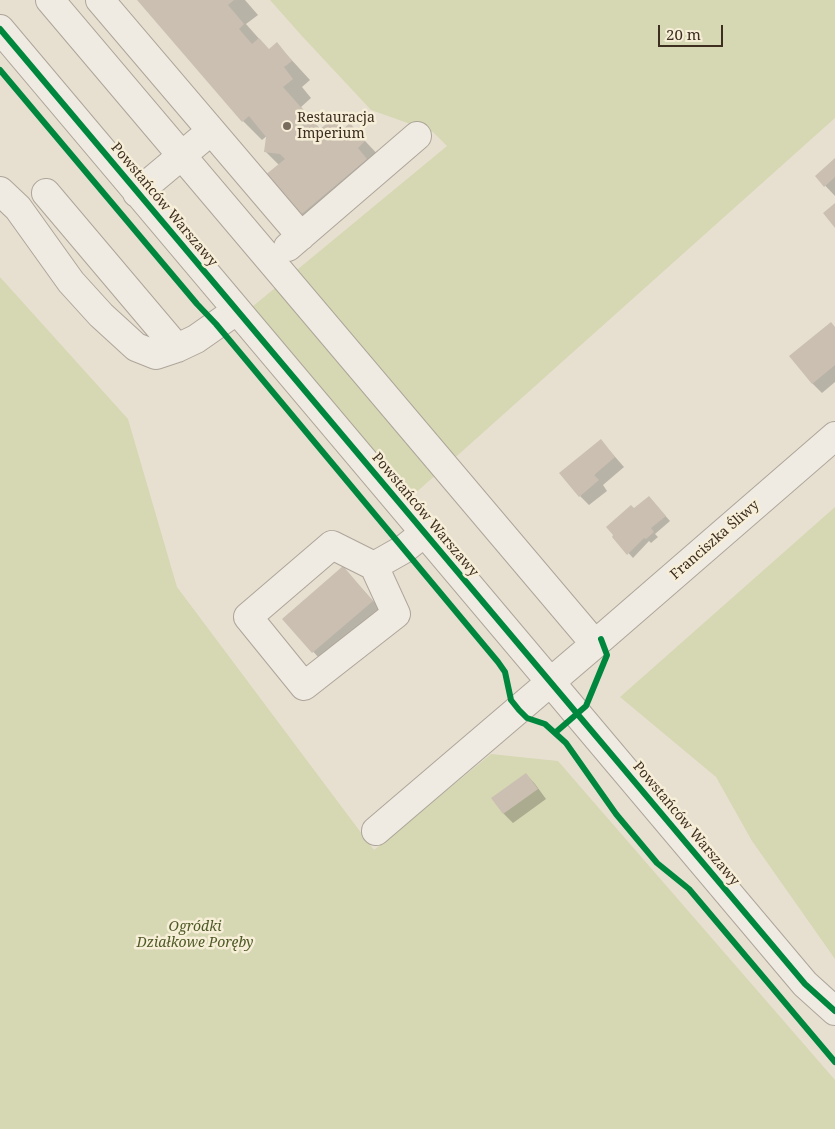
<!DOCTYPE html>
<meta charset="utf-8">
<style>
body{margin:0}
#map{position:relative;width:835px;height:1129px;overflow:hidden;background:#e7e0d1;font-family:"Noto Serif",serif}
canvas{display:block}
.scale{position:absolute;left:658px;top:25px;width:65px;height:22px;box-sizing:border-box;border:2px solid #3d2e20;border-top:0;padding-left:6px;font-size:15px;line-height:18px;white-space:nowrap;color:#3d2e20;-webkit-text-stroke:4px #f7eed8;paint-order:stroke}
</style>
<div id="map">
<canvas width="835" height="1129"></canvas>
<div class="scale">20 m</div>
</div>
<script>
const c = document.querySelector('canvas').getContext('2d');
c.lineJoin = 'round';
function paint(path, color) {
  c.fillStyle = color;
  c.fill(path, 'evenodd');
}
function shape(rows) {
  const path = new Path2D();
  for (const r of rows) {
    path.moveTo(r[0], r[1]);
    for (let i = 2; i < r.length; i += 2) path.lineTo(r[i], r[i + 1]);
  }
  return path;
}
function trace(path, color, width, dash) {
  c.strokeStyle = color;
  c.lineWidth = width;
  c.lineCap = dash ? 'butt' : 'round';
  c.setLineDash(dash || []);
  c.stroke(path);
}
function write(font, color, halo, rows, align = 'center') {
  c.font = font + ' "Noto Serif",serif';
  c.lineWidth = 5;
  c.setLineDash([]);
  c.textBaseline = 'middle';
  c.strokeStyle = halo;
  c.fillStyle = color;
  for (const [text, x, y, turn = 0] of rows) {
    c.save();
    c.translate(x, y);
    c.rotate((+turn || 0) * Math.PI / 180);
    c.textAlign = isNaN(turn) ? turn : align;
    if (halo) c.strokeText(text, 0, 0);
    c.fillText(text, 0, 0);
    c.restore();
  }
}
const green = shape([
 [270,0,835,0,835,118,411,497,252,307,447,146,433,132,371,110,301,35],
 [0,277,128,419,177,587,374,850,491,754,558,761,835,1080,835,1129,0,1129],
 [835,507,835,959,752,841,716,777,620,697]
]);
const shadow = shape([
 [138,0,245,0,258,15,246,24,269,50,277,44,310,80,302,87,311,98,301,107,321,130,333,120,343,131,350,125,383,160,318,235,299,216,279,165,266,152,268,135,262,140,243,121],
 [835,160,835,196,817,177],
 [835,328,835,382,822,393,812,383],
 [610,451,624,467,603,485,607,491,589,505,580,496],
 [653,502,670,521,655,534,658,537,651,543,649,541,633,558,614,537,634,510],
 [343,568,387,616,327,667,284,619],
 [526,774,535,784,546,799,513,823,504,814,493,798]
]);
const building = shape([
 [137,0,234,0,228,5,244,24,239,29,252,44,259,38,269,49,277,42,292,61,284,67,293,79,283,87,320,129,333,119,342,130,350,123,365,141,358,148,367,159,298,217,264,176,285,159,280,154,264,152,266,137,249,116,242,122],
 [835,158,835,177,824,187,815,176],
 [835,203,835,228,823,213],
 [831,322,835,327,835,365,812,384,789,356],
 [601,439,615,457,594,475,599,480,579,497,559,473],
 [649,496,666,516,651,528,654,532,646,539,644,538,627,555,612,537,613,535,606,527,631,505,634,508],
 [343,566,373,601,312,653,282,619],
 [526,773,538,789,503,814,491,798]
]);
const minor = shape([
 [50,0,595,644,376,831],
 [100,0,301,236],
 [0,29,805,984,835,1011],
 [0,191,18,208,71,282,101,315,136,347,156,355,177,348,196,339,236,311],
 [46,193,177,348],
 [137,193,211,131],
 [288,247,417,136],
 [374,566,396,614,304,686,248,617,332,545,374,566,404,549,424,533],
 [595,644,835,436]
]);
const cycleway = shape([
 [0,29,805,984,835,1011],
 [0,70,197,304,216,324,498,662,505,672,511,700,519,710,527,718,545,724,566,743,616,814,657,863,689,889,835,1062],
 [556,732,586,706,607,655,601,639]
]);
const markers = [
 [287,126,5,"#786c5e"]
];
const poiNames = [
 ["Restauracja",297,118],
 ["Imperium",297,134]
];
const streetNames = [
 ["Powstańców Warszawy",164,205,50],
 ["Powstańców Warszawy",425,515,50],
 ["Franciszka Śliwy",715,540,-41],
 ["Powstańców Warszawy",686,824,50]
];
const parkNames = [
 ["Ogródki",195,927],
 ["Działkowe Poręby",195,943]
];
paint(green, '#d6d7b3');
paint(shadow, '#0003');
paint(building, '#cbbfb2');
trace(minor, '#ada599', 30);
trace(minor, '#efebe3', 28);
trace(cycleway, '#00873e', 6);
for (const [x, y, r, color] of markers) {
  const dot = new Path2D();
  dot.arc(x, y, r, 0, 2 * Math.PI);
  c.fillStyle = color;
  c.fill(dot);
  trace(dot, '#f7eed8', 2);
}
write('14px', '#3d2e20', '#f7eed8', poiNames, 'left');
write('14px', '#3d2e20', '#f7eed8', streetNames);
write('italic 14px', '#4d5a26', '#f7eed8', parkNames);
</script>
